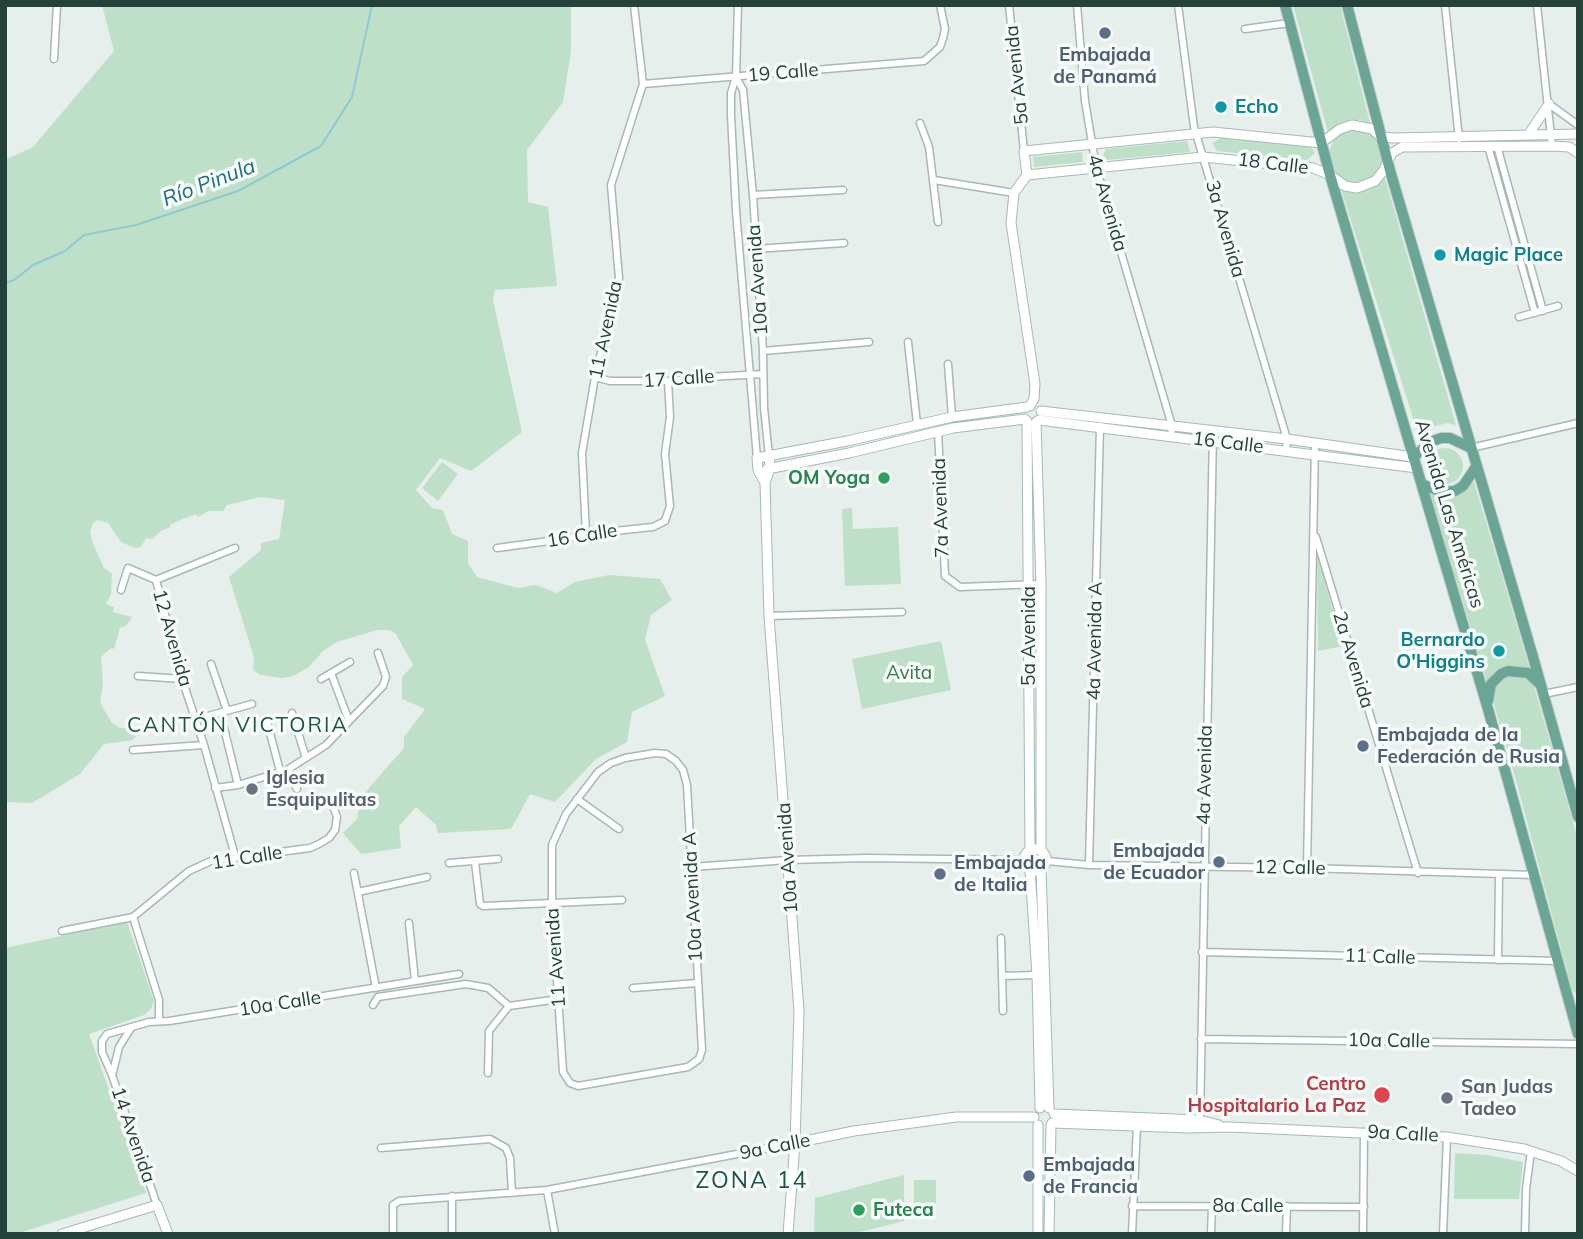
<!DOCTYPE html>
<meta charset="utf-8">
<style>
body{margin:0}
#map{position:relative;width:1583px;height:1239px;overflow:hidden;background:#e6efeb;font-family:Mulish,sans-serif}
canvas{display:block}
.frame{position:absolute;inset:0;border:7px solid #24423a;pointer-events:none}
</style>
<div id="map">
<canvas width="1583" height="1239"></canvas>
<div class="frame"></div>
</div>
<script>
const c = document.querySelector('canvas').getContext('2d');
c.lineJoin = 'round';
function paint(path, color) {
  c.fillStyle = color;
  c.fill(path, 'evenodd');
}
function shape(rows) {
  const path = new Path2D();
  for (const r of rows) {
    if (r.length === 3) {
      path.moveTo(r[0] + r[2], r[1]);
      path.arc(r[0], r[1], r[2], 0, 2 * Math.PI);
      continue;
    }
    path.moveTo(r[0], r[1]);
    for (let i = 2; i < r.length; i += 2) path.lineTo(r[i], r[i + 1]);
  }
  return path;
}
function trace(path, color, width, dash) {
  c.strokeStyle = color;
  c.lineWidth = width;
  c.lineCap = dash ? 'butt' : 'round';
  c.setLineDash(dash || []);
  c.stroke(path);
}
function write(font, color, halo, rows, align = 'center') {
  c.font = font + ' Mulish,sans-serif';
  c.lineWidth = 7;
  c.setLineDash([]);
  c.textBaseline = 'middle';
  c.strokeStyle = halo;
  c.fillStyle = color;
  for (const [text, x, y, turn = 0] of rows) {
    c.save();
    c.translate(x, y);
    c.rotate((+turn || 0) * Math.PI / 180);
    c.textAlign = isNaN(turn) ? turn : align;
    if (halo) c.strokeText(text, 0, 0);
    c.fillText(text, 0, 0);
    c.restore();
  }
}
const green = shape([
 [102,5,571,5,571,51,563,102,527,150,528,202,548,207,557,286,495,290,493,300,522,432,471,471,440,458,416,490,432,508,443,510,452,534,468,541,468,563,477,577,518,588,536,585,557,593,575,582,609,575,660,579,672,600,651,615,645,640,665,696,632,712,627,742,596,759,555,802,530,794,511,829,438,833,436,825,416,807,399,826,401,848,361,854,343,833,357,819,361,797,404,748,404,737,425,709,402,699,402,677,413,665,396,634,390,630,377,630,337,642,323,651,309,667,293,676,282,678,267,676,258,674,253,669,254,657,229,577,261,550,261,543,279,539,285,500,260,497,227,505,223,511,208,511,198,517,196,514,188,517,171,524,169,528,162,530,152,539,146,538,141,547,135,548,121,542,108,523,97,520,93,523,90,531,92,541,104,568,112,574,111,594,106,604,114,607,113,612,132,617,126,626,120,628,114,649,111,648,101,657,103,683,100,702,111,722,120,728,131,728,139,732,133,740,104,744,80,774,32,803,5,802,5,160,33,147,114,51],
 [1293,5,1340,5,1370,123,1359,120,1344,122,1328,133],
 [1356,156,27],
 [1221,138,1311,147,1315,153,1307,160,1217,151,1212,143],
 [1187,141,1190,152,1107,160,1103,155,1106,149],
 [1082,152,1083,162,1034,167,1033,157],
 [1385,178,1456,425,1448,423,1431,427,1419,437,1341,189,1351,192,1365,191,1378,185],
 [1445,466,18],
 [442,462,458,474,438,501,422,488],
 [1474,482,1530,669,1518,669,1488,686,1430,493,1437,496,1456,496],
 [852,508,853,529,898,527,901,584,845,586,842,509],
 [1317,554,1343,646,1318,651],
 [941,641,951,690,862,709,852,659],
 [1508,673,1532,679,1578,840,1578,995,1572,990,1517,784,1491,694,1494,685],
 [127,922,154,1001,151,1009,144,1015,89,1034,146,1193,16,1234,5,1234,5,948],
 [1455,1153,1487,1155,1523,1162,1519,1199,1454,1199],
 [904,1175,904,1221,851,1234,814,1234,815,1198],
 [914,1180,936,1180,936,1218,914,1218]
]);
const stream = shape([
 [5,283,14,280,33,265,65,251,84,235,136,225,238,191,321,146,352,97,372,5]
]);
const street = shape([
 [738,5,736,77,731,93,731,115,736,211,757,458],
 [1009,5,1024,151],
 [1077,5,1085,101,1096,167,1172,426,1171,436],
 [1178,5,1194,127,1287,439,1286,450],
 [1445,5,1459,139],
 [1537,5,1552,146],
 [1245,29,1289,23],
 [54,59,57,5],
 [736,77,743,90,753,195,763,351,764,408,769,456],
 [643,84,924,61,940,47,943,38,945,29,940,5],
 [1549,104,1578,125],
 [920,123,929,147,938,222],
 [1488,146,1535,313],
 [1497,146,1543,311],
 [934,180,1014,193],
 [753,195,843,190],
 [755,249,844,243],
 [1519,317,1558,306],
 [908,342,917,424],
 [763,351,869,342],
 [948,364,952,417],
 [595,377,610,381,668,381,709,377,763,374],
 [938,431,945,576,960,587,1041,584],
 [1471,448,1578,423],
 [586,534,582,453,595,377,619,278,611,185,643,84,634,5],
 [1316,537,1418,873],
 [497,548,564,539,586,534,653,527,665,521,670,506,665,454,670,417,668,381],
 [156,580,182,679,204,745,235,856],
 [121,590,128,568,156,580,235,548],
 [769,616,902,612],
 [211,664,227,711],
 [331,673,349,721],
 [138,676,182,679],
 [321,679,350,662],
 [1544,694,1578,687],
 [292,713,306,758],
 [266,718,280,771],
 [197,719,252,704],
 [224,728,238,785],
 [133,750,204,745],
 [655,753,666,754,676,761,683,770,687,785,702,1050,699,1059,688,1067,578,1086,570,1083,563,1072,552,904,552,845,566,814,598,772,611,763,625,758,655,753],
 [287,770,297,789],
 [215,788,238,785,287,770,326,745,383,686,386,677,378,653],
 [577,799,619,829],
 [1047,861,1089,865,1307,868,1534,875],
 [475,862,480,904,483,906,622,900],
 [449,863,498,859],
 [1089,865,1100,426],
 [692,867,788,860,866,858,1024,860],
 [1307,868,1315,443],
 [354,873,376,988],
 [358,892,427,877],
 [133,917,159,1000,159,1021],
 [409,923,415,981],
 [62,931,133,917,189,871,211,861,310,848,319,844,329,838,335,830,337,817,333,806],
 [1001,938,1003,1011],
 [1202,952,1558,961],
 [1498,960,1499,874],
 [1002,976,1037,975],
 [633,988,697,983],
 [373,1005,378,997,466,984,488,988,509,1006],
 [1201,1039,1578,1044],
 [113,1072,119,1047,131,1028],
 [488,1073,489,1031,509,1006,559,999],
 [1200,1120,1213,431],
 [381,1148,490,1139,506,1148,510,1158,512,1193],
 [547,1190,555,1234],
 [452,1196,452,1234],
 [157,1205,112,1075,102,1052,102,1041,107,1034,149,1022,169,1021,459,974],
 [1132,1206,1364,1207],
 [393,1234,393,1205,399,1201,547,1190,795,1143],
 [1132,1234,1137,1125],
 [1211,1234,1212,1206],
 [1286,1234,1287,1206],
 [1363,1234,1364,1132],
 [1443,1234,1447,1137],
 [1525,1234,1526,1189,1531,1151]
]);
const secondary = shape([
 [1528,135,1549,104],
 [1027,175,1203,157,1313,168,1330,175,1345,186,1357,188,1375,181,1384,170,1392,153,1402,147,1552,146,1569,147,1578,153],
 [1030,406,1034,399,1035,384,1011,223,1014,193,1027,175,1024,151,1213,132,1321,143,1340,129,1352,125,1372,129,1381,137,1394,138,1578,134],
 [1041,411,1287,439,1413,457],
 [1039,420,1417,468],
 [1027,421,1030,850],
 [1036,422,1041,584,1041,850],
 [769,456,770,468,765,483,769,616,799,1011,795,1143,788,1234],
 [767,469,849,453,953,428,1025,419],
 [765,483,758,470,757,458,847,441,952,417,1027,407],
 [1035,860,11],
 [1030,870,1037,975,1040,1108],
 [1041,870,1049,1108],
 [1054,1114,1200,1120,1219,1125],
 [1052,1123,1189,1128,1229,1127,1447,1137,1524,1149,1561,1161,1578,1171],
 [795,1143,854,1131,956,1117,1034,1117],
 [62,1234,157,1205,168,1234],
 [1038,1234,1038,1125],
 [1049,1234,1051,1125]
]);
const primary = shape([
 [1285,5,1330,175,1488,709,1578,1034],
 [1347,5,1391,174,1533,657,1578,817],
 [1413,457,1433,441,1441,438,1450,438,1471,448],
 [1422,484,1441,492,1455,491,1463,486,1476,467],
 [1488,701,1491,684,1501,674,1508,671,1528,673,1540,684]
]);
const markers = [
 [1105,33,7,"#5c6f8a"],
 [1221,107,7,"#0f9aa8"],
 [1440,255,7,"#0f9aa8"],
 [884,478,7,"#2e9e5b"],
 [1499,651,7,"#0f9aa8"],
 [1363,746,7,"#5c6f8a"],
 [252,789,7,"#6b7280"],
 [1219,862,7,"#5c6f8a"],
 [940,874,7,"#5c6f8a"],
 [1382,1095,9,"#e0444e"],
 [1447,1098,7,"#6b7280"],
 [1029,1176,7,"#5c6f8a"],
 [859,1210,7,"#2e9e5b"]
];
const serviceNames = [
 ["Embajada",1105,55,"center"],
 ["de Panamá",1105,77,"center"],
 ["Embajada de la",1377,735],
 ["Federación de Rusia",1377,757],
 ["Embajada",1205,851,"right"],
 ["de Ecuador",1205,873,"right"],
 ["Embajada",954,863],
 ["de Italia",954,885],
 ["Embajada",1043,1165],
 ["de Francia",1043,1187]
];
const streetNames = [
 ["19 Calle",783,73,-5],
 ["5a Avenida",1017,75,-96],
 ["18 Calle",1273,164,7],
 ["4a Avenida",1107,203,74],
 ["3a Avenida",1225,229,74],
 ["10a Avenida",758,280,-94],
 ["11 Avenida",606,330,-78],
 ["17 Calle",679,379,-4],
 ["16 Calle",1228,443,7],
 ["7a Avenida",941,508,-92],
 ["Avenida Las Américas",1449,514,73],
 ["16 Calle",582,536,-9],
 ["5a Avenida",1029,636,-90],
 ["12 Avenida",172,638,74],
 ["4a Avenida A",1095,641,-89],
 ["2a Avenida",1353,660,73],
 ["4a Avenida",1205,775,-89],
 ["11 Calle",247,858,-9],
 ["10a Avenida",788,858,-94],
 ["12 Calle",1290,868,1],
 ["10a Avenida A",693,897,-93],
 ["11 Calle",1380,957,2],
 ["11 Avenida",556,958,-94],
 ["10a Calle",280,1004,-9],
 ["10a Calle",1389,1041,1],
 ["9a Calle",1403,1134,3],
 ["14 Avenida",133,1135,71],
 ["9a Calle",775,1147,-11],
 ["8a Calle",1248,1206]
];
const cultureNames = [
 ["Echo",1235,107],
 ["Magic Place",1454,255],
 ["Bernardo",1485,640,"right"],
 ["O'Higgins",1485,662,"right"]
];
const leisureNames = [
 ["OM Yoga",870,478],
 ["Futeca",873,1210,"left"]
];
const parkNames = [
 ["Avita",909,673]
];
const worshipNames = [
 ["Iglesia",266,778],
 ["Esquipulitas",266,800],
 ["San Judas",1461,1087],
 ["Tadeo",1461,1109]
];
const healthNames = [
 ["Centro",1366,1084],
 ["Hospitalario La Paz",1366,1106]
];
const waterNames = [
 ["Río Pinula",209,183,-21]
];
const neighbourhoodNames = [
 ["CANTÓN VICTORIA",238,726]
];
const quarterNames = [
 ["ZONA 14",752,1181]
];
paint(green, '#bfe0c8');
trace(stream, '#8ec9d4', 2);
trace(street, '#a8b8b2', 9);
trace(secondary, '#a4bbb3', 11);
trace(primary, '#c2cac8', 12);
trace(street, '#fff', 6);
trace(secondary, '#fff', 9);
trace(primary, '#6aa596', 10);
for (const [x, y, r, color] of markers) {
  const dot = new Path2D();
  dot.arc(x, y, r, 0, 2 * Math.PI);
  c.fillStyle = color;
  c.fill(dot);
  trace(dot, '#f7fbf9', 2.5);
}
write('bold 19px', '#4e5e75', '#f7fbf9', serviceNames, 'left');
write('19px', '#24423a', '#f7fbf9', streetNames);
write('bold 19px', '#0d838f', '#f7fbf9', cultureNames, 'left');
write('bold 19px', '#27864d', '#f7fbf9', leisureNames, 'right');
write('19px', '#2d7a4b', '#f7fbf9', parkNames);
write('bold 19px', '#5b616d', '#f7fbf9', worshipNames, 'left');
write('bold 19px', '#be3a42', '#f7fbf9', healthNames, 'right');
write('italic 21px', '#1c6f80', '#f7fbf9', waterNames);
c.letterSpacing = '2px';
write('21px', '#1f5548', '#f7fbf9', neighbourhoodNames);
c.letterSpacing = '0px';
c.letterSpacing = '2px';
write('23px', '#1f5548', '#f7fbf9', quarterNames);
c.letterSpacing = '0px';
</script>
